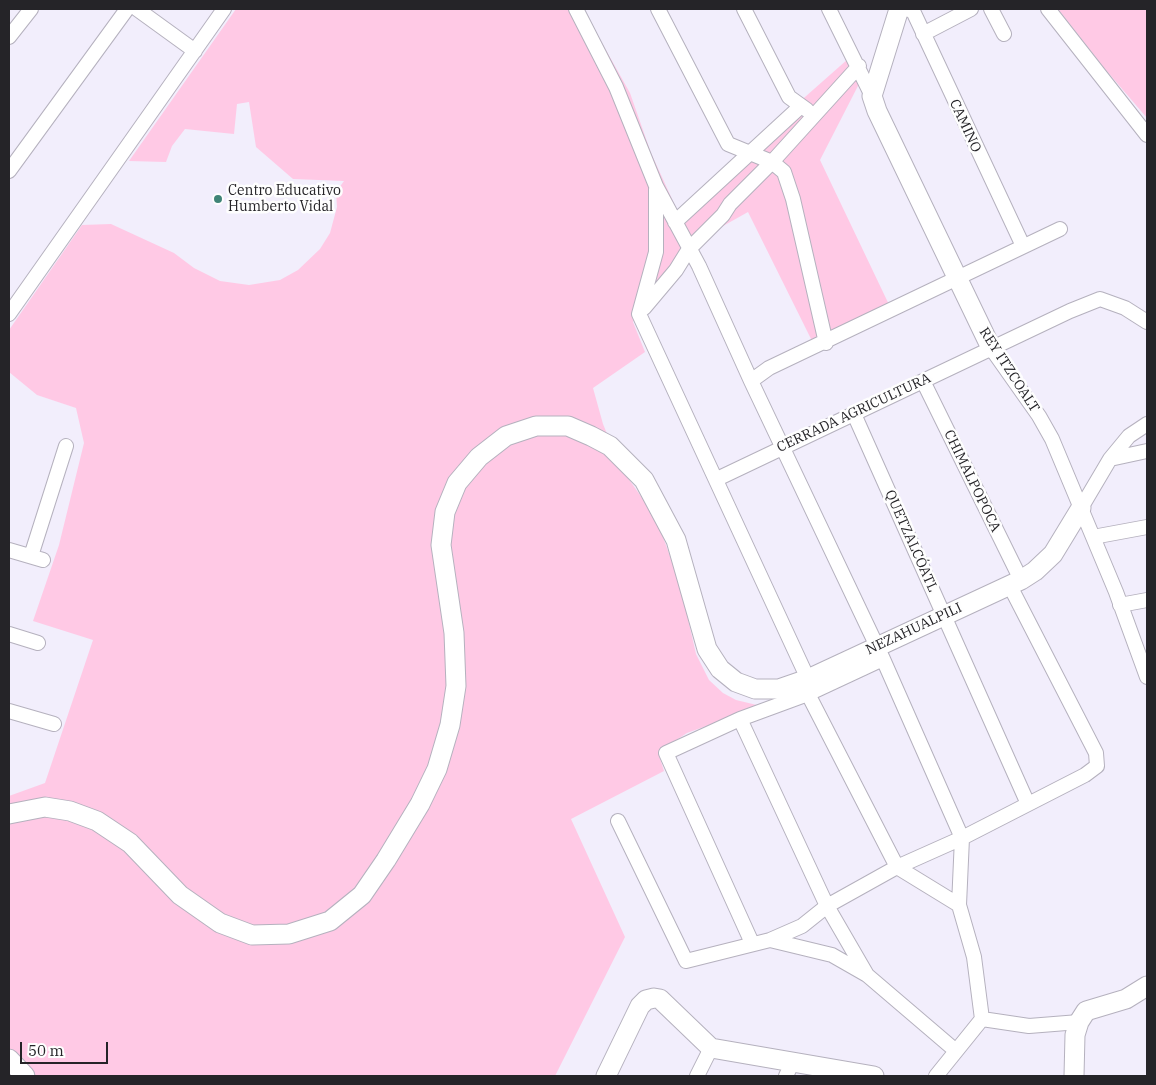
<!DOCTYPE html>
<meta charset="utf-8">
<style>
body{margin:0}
#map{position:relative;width:1156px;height:1085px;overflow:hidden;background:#f2eefc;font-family:"IBM Plex Serif",serif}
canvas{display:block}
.frame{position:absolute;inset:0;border:10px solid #252428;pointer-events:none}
.scale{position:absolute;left:20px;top:1042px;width:88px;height:22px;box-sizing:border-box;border:2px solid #252428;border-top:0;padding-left:6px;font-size:15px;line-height:18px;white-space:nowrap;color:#252428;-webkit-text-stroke:4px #fefefe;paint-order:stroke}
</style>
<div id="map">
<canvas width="1156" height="1085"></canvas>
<div class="frame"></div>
<div class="scale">50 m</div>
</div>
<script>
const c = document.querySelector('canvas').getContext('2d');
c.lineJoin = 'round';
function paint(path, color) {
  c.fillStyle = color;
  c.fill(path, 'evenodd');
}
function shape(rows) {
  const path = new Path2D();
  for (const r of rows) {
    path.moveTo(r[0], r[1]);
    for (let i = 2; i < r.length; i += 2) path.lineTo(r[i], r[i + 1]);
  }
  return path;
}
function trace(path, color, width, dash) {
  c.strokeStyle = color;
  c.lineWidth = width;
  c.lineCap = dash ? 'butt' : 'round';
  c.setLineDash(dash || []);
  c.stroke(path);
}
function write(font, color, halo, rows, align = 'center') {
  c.font = font + ' "IBM Plex Serif",serif';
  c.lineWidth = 5;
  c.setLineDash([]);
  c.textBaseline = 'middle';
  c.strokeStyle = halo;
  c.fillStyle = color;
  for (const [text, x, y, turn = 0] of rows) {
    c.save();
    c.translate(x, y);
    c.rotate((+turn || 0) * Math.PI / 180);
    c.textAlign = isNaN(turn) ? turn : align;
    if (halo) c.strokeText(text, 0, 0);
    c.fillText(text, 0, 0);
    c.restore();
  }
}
const green = shape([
 [236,9,583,9,630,93,651,153,677,210,848,59,861,80,820,160,893,313,817,351,748,212,691,244,653,288,633,322,645,352,593,388,603,424,621,468,647,505,663,537,680,584,696,654,709,680,723,693,736,700,761,706,687,733,658,752,664,771,571,819,625,937,555,1076,9,1076,9,796,45,783,93,640,33,621,59,545,84,443,76,408,37,395,9,372,9,330,82,225,111,224,174,253,194,268,220,281,249,285,280,280,298,270,320,249,330,233,337,207,336,192,344,181,293,179,256,147,249,102,237,104,234,134,185,129,172,146,166,162,129,161],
 [1058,9,1147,9,1147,118,1105,69]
]);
const street = shape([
 [137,9,195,51],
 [576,9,616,87,656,186,699,266,751,381,883,659,962,838,959,905,974,957,982,1019,936,1076],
 [658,9,728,144,772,162,784,172,793,199,826,343],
 [744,9,789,97,807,110],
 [829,9,872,96],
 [905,9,913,11,1023,246],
 [991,9,1004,34],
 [1048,9,1147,135],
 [923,34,971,9],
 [9,37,31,9],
 [9,171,127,9],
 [656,189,656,252,639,314,808,679],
 [675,222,801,106],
 [644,308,676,270,689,249,723,215,730,204,772,162,859,66],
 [9,314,224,9],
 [991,348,1039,416,1052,439,1116,592,1147,677],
 [751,381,769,368,1060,229],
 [923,381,1021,580],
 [854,414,1028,804],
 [1110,459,1147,451],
 [717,479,1070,311,1100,299,1125,308,1147,322],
 [1081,508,1110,459,1129,436,1147,424],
 [1093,537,1147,527],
 [9,550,43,560],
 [31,556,66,446],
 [1120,605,1147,600],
 [9,634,38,643],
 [808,694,897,867,959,905],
 [9,711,54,724],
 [740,719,827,906,867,975],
 [618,821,686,961,770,940,802,926,827,906,897,867,962,838,1085,775,1097,766,1096,753,1010,586],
 [770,940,832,955,867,975,956,1051],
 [752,943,666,753,740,719,808,694,883,659],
 [982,1019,1029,1026,1079,1022],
 [697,1076,711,1048],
 [786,1076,793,1061]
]);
const secondary = shape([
 [899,9,872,96,877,111,991,348],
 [9,814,45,807,70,811,97,821,130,843,180,895,220,923,252,935,289,934,330,921,362,895,386,860,420,804,437,769,450,725,456,686,454,633,441,545,445,512,457,483,479,457,506,436,536,426,568,426,591,436,610,446,644,480,676,540,707,649,720,669,736,682,755,689,779,689,808,679,1021,580,1035,571,1053,554,1081,508],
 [9,1059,25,1076],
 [606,1076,640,1006,646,1000,654,998,660,999,711,1048,874,1076],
 [1074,1076,1075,1035,1079,1022,1086,1011,1126,999,1147,986]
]);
const markers = [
 [218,199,5,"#408477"]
];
const streetNames = [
 ["CAMINO",965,126,65],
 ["REY ITZCOALT",1009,370,57],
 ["CERRADA AGRICULTURA",854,413,-25],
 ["CHIMALPOPOCA",972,481,64],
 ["QUETZALCÓATL",911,541,66],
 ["NEZAHUALPILI",914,629,-25]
];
const poiNames = [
 ["Centro Educativo",228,191],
 ["Humberto Vidal",228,207]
];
paint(green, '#ffc9e5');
trace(street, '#b5b1be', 16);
trace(secondary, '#b5b1be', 21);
trace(street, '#fff', 14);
trace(secondary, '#fff', 19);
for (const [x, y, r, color] of markers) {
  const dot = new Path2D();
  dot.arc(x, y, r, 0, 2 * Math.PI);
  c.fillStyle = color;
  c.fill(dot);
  trace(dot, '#fefefe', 2);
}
write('14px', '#252428', '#fefefe', streetNames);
write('14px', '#252428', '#fefefe', poiNames, 'left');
</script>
